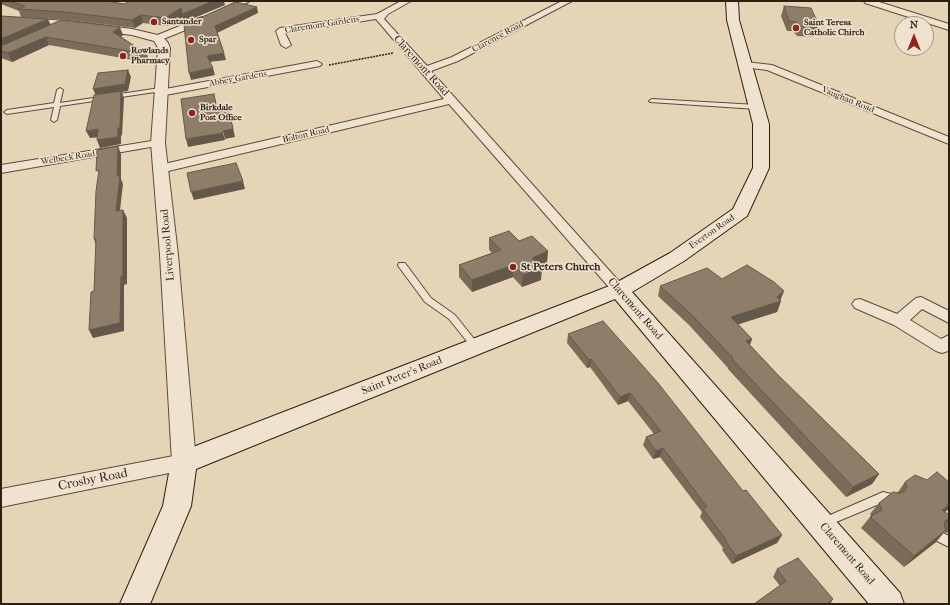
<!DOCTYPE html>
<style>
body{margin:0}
#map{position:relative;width:950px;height:605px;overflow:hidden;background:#e6d4b6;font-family:"IM FELL French Canon",serif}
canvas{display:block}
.frame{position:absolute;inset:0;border:2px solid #2e1f13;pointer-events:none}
.north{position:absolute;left:894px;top:16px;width:40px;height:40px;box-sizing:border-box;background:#efe3d0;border:1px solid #a29584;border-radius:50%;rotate:0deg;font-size:11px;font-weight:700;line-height:16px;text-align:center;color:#2e1f13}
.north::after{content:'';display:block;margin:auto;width:14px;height:18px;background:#8f2418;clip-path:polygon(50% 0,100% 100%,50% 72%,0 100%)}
</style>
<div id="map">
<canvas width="950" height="605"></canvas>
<div class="frame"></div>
<div class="north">N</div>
</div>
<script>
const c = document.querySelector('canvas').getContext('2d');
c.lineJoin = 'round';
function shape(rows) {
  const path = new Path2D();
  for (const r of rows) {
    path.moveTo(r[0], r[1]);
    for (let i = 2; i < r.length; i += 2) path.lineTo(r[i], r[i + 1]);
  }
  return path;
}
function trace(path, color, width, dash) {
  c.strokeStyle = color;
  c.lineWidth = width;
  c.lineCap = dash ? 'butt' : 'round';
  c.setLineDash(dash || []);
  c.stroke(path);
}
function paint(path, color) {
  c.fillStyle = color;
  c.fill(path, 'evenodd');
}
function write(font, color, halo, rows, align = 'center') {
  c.font = font + ' "IM FELL French Canon",serif';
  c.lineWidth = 3;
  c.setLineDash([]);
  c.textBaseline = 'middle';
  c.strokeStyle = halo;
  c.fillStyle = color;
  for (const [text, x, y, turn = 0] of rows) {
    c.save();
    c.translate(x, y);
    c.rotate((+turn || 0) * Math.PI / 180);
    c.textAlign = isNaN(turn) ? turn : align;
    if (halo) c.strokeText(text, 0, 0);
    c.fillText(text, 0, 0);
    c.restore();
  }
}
const path = shape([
 [329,65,393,53]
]);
const service = shape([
 [160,88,163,90,162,91,60,106,57,120,54,122,51,120,54,107,7,114,4,112,7,110,54,103,57,90,60,88,63,90,60,103,160,88],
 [652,99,757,105,760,107,757,109,650,102,649,101,652,99],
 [399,263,405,263,431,298,455,315,479,345,480,347,479,349,473,349,449,319,425,302,399,267,398,265,399,263],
 [883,492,896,495,897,498,896,501,892,503,884,502,829,525,825,527,821,525,820,522,821,519,883,492],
 [941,532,949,536,949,547,937,541,936,537,937,533,941,532]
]);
const minor = shape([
 [239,1,250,1,225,13,219,13,218,11,239,1],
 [401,1,411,1,388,14,384,19,427,66,452,57,562,1,572,1,458,61,431,71,624,287,626,290,624,293,619,295,614,293,449,104,160,173,156,172,154,169,156,166,160,165,444,99,376,19,285,33,291,45,286,48,281,45,276,31,280,28,377,14,401,1],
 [864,1,876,1,949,24,949,30,865,3,864,1],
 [202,17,205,18,206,20,205,22,161,40,158,41,153,38,155,36,202,17],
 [317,61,322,64,320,66,160,96,155,93,160,90,317,61],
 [746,62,772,65,949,137,949,144,767,70,743,67,741,65,743,63,746,62],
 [158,140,162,141,164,143,162,145,1,173,1,165,158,140],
 [921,297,949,311,949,323,922,309,910,320,941,339,949,335,949,350,948,351,942,353,936,351,894,325,855,308,852,304,855,300,860,299,897,314,916,298,921,297],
 [184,454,191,456,193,462,191,468,184,470,1,507,1,489,184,454]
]);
const tertiary = shape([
 [1,17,68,21,132,29,162,36,168,43,170,48,165,143,178,255,196,462,192,469,184,472,176,469,172,462,160,255,151,143,158,48,156,44,154,41,132,35,68,27,1,23,1,17]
]);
const secondary = shape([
 [726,1,738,1,739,20,769,124,769,168,747,216,684,261,632,292,900,593,904,604,869,604,615,299,196,469,191,506,150,604,120,604,163,506,171,462,175,454,612,285,670,253,733,209,753,168,753,124,727,20,726,1]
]);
const wall = shape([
 [1,1,107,1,124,4,225,5,184,22,183,17,168,26,143,23,135,28,68,20,21,17,19,11,1,4],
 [784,6,818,23,817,26,817,28,814,37,797,36,793,31,787,31,781,16],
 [1,16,123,35,121,37,147,54,150,63,49,45,12,62,1,58],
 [489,238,519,241,547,264,540,266,541,280,522,287,513,277,472,292,459,277,459,265,492,253,489,250],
 [722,279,784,291,780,300,781,301,777,312,738,324,752,339,750,345,777,374,879,474,872,484,846,497,728,369,728,368,689,325,658,296,660,286],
 [568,334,743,491,782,535,777,543,732,564,722,550,723,548,700,517,702,512,660,457,653,459,643,445,646,437,654,434,628,401,618,405,590,367,587,368,567,343],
 [905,482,949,515,949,530,947,533,944,532,936,542,904,567,861,528,870,517,871,516,870,514,879,503,898,492],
 [777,569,833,599,830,604,754,604,780,586,773,577]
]);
const shadedWall = shape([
 [214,1,224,1,225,5,184,22,183,17,168,26,165,18,181,8],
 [257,7,258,13,217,33,215,26],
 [141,15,143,23,135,28,132,20],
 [48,19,52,28,1,49,1,39],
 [120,27,123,35,116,40,113,32],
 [46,37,49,45,12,62,8,53],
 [224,53,226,60,209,62,207,56],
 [213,68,215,75,191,80,189,73],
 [128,70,131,77,128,91,122,92,124,99,122,135,121,136,121,144,100,148,97,140,118,137,96,96,93,89],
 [214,94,216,102,219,119,217,112],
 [229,110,235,137,225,139,223,131],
 [98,129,101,137,90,138,86,131],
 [223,133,225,140,188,147,186,139],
 [118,146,121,154,121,179,123,184,119,219,116,211],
 [243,181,245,189,194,200,191,192],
 [123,210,127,218,127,284,124,285,124,331,93,338,89,330,121,276],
 [94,239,96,239,97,248],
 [548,251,547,264,531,270,532,258],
 [513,265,513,277,472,292,472,280],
 [542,268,541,280,522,287,523,275],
 [784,291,780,301,781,301,777,312,727,328,731,317,777,297],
 [752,339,748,349,746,341],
 [591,359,590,367,587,368,589,360],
 [630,393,628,401,618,405,620,397],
 [663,448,660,457,653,459,656,451],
 [879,474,872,484,846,497,853,487],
 [949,504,949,509,933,521,942,510],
 [946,530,936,542,904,567,914,556],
 [782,535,777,543,732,564,736,556],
 [833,599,830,604,827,604]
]);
const building = shape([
 [10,1,107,1,124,4,131,1,214,1,182,14,181,8,165,18,141,15,132,20,65,12,18,9,25,6,10,1],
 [236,2,257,7,215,26,224,53,207,56,213,68,189,73,184,25,236,2],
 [784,6,811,8,818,23,815,23,817,28,800,26,796,22,789,21,784,6],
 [1,16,48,19,1,39,1,16],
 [61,20,120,27,113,32,147,54,46,37,8,53,1,51,1,46,61,20],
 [128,70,125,84,93,89,98,73,128,70],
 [121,91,120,128,118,128,118,137,97,140,98,129,86,131,94,95,121,91],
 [214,94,217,112,229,110,233,129,223,131,223,133,186,139,181,99,214,94],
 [118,146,117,176,120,176,116,211,123,210,123,276,121,276,120,323,89,330,91,292,94,291,96,239,94,239,96,191,99,170,96,171,97,150,118,146],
 [236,163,243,181,191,192,187,173,236,163],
 [509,231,519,241,532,236,548,251,532,258,542,268,523,275,513,265,472,280,459,265,501,250,489,238,509,231],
 [747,265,774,282,784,291,777,297,781,301,731,317,752,339,746,341,777,374,879,474,853,487,732,359,733,358,692,315,660,286,707,268,722,279,747,265],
 [603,321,658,383,743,491,746,490,782,535,736,556,726,542,727,541,703,509,707,507,663,448,656,451,646,437,661,431,630,393,620,397,591,359,589,360,568,334,603,321],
 [937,472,949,482,949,504,942,510,949,515,949,520,946,520,944,525,946,530,914,556,870,517,882,510,879,503,893,492,900,493,905,491,907,487,905,482,915,475,927,480,937,472],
 [798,558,833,599,827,604,754,604,786,581,777,569,798,558]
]);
const markers = [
 [154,22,4,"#8f2418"],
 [796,28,4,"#8f2418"],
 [191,40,4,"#8f2418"],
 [123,56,4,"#8f2418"],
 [192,113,4,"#8f2418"],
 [513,267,4,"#8f2418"]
];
const farPoinames = [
 ["Santander",162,22],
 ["Saint Teresa",804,23],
 ["Catholic Chirch",804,33],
 ["Spar",199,40],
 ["Rowlands",131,51],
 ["Pharmacy",131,61],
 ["Birkdale",200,108],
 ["Post Office",200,118]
];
const farStreetnames = [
 ["Claremont Gardens",322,25,-9],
 ["Clarence Road",498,37,-28],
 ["Abbey Gardens",238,79,-10],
 ["Vaughan Road",848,100,22],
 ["Bolton Road",306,135,-13],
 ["Welbeck Road",68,158,-9],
 ["Everton Road",712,232,-35]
];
const streetNames = [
 ["Claremont Road",421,66,48],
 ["Liverpool Road",168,245,-95],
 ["Claremont Road",635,309,49],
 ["Saint Peter's Road",402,376,-22],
 ["Claremont Road",847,554,49]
];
const poiNames = [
 ["St Peters Church",521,267]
];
const nearStreetnames = [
 ["Crosby Road",93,480,-11]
];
trace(service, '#5c4c3c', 2);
trace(minor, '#5c4c3c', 2);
trace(tertiary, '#5c4c3c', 2);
trace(secondary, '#2e1f13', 2);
trace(path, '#2e1f13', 1.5, [2, 1]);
paint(service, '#efe3d0');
paint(minor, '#efe3d0');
paint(tertiary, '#efe3d0');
paint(secondary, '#efe3d0');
paint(wall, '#7a6c59');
paint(shadedWall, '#635849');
paint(building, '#8e7d68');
trace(building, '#635849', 1);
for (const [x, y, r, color] of markers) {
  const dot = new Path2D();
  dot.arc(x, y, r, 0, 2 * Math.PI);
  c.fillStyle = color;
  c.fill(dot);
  trace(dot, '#efe3d0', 1.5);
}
write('bold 9px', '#2e1f13', '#efe3d0', farPoinames, 'left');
write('9px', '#2e1f13', '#efe3d0', farStreetnames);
write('11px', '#2e1f13', '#efe3d0', streetNames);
write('bold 11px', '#2e1f13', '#efe3d0', poiNames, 'left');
write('13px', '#2e1f13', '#efe3d0', nearStreetnames);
</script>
